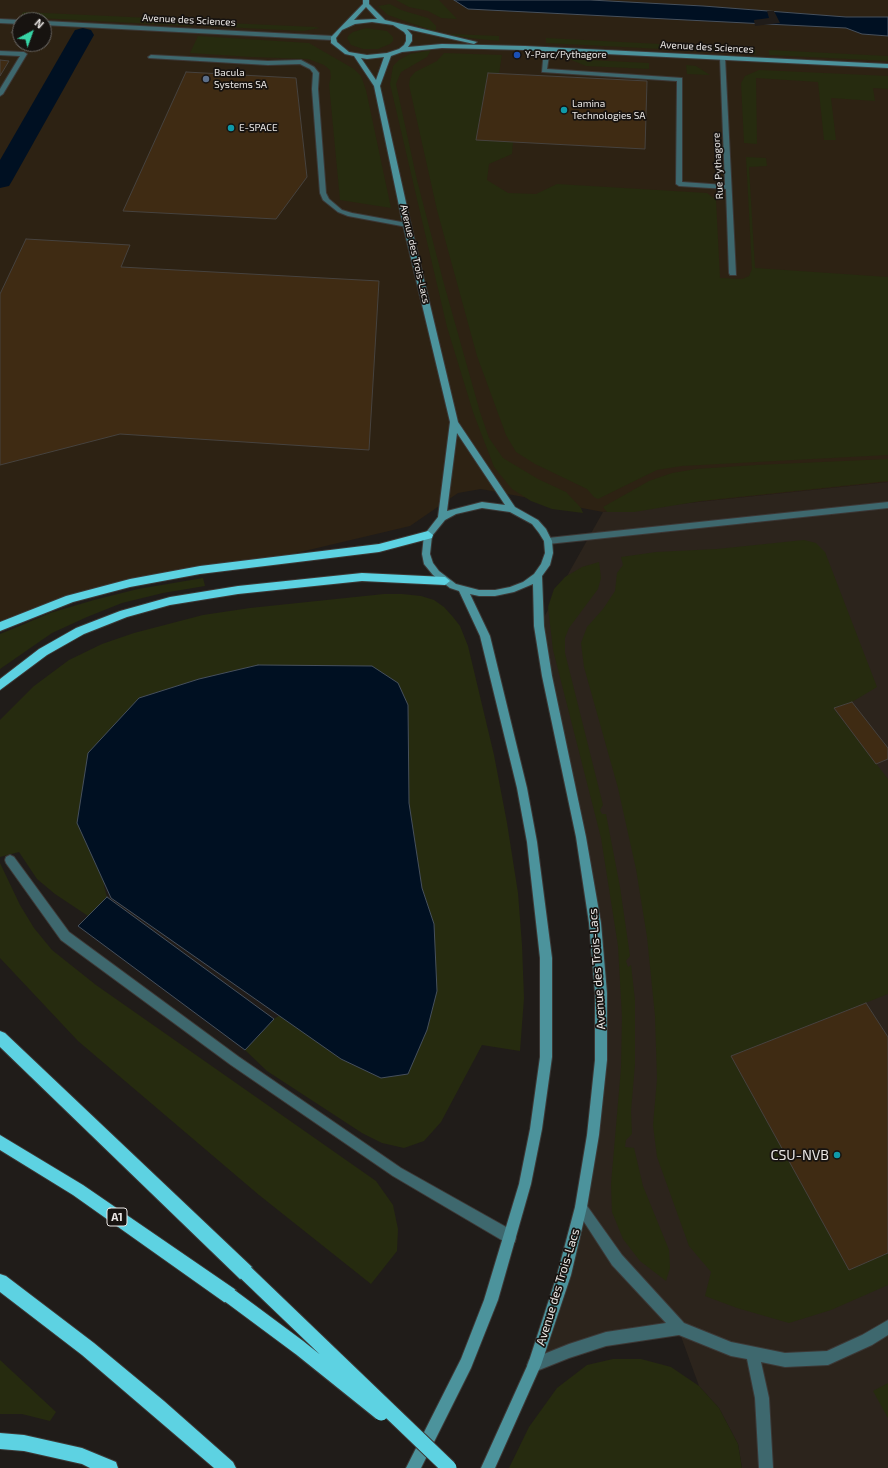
<!DOCTYPE html>
<style>
body{margin:0}
#map{position:relative;width:888px;height:1468px;overflow:hidden;background:#201c19;font-family:"Exo 2",sans-serif}
canvas{display:block}
.north{position:absolute;left:12px;top:12px;width:40px;height:40px;box-sizing:border-box;background:#171310;border:1px solid #6b6865;border-radius:50%;rotate:41deg;font-size:11px;font-weight:700;line-height:16px;text-align:center;color:#eae7e5}
.north::after{content:'';display:block;margin:auto;width:14px;height:18px;background:#37d4a6;clip-path:polygon(50% 0,100% 100%,50% 72%,0 100%)}
</style>
<div id="map">
<canvas width="888" height="1468"></canvas>
<div class="north">N</div>
</div>
<script>
const c = document.querySelector('canvas').getContext('2d');
c.lineJoin = 'round';
function paint(path, color) {
  c.fillStyle = color;
  c.fill(path, 'evenodd');
}
function shape(rows) {
  const path = new Path2D();
  for (const r of rows) {
    path.moveTo(r[0], r[1]);
    for (let i = 2; i < r.length; i += 2) path.lineTo(r[i], r[i + 1]);
  }
  return path;
}
function trace(path, color, width, dash) {
  c.strokeStyle = color;
  c.lineWidth = width;
  c.lineCap = dash ? 'butt' : 'round';
  c.setLineDash(dash || []);
  c.stroke(path);
}
function write(font, color, halo, rows, align = 'center') {
  c.font = font + ' "Exo 2",sans-serif';
  c.lineWidth = 3.5;
  c.setLineDash([]);
  c.textBaseline = 'middle';
  c.strokeStyle = halo;
  c.fillStyle = color;
  for (const [text, x, y, turn = 0] of rows) {
    c.save();
    c.translate(x, y);
    c.rotate((+turn || 0) * Math.PI / 180);
    c.textAlign = isNaN(turn) ? turn : align;
    if (halo) c.strokeText(text, 0, 0);
    c.fillText(text, 0, 0);
    c.restore();
  }
}
const commercial = shape([
 [0,0,888,0,888,482,603,512,481,489,458,493,410,526,241,566,96,591,0,627],
 [20,20,44,20,44,44,20,44]
]);
const built = shape([
 [888,482,888,1468,742,1468,738,1444,719,1408,699,1386,678,1328,606,1339,534,1365,564,1275,593,1135,599,957,539,626,603,512]
]);
const green = shape([
 [396,0,439,0,457,19,441,18,428,11,409,7],
 [390,4,401,10,428,18,436,26,436,32,388,15,378,6],
 [23,12,194,20,192,26,20,17],
 [205,22,315,27,320,28,303,31,203,26],
 [366,28,387,31,393,37,393,41,390,44,378,49,363,49,351,45,347,38,349,35,353,32],
 [451,34,499,36,499,41,470,38,450,35],
 [198,36,309,43,354,69,361,76,366,90,391,208,340,200,329,84,331,77,330,70,324,65,308,59,251,57,190,53],
 [546,38,755,49,756,54,546,43],
 [431,50,427,57,401,72,396,84,417,180,444,284,480,412,489,438,503,458,538,479,566,492,581,508,583,513,552,509,531,501,512,489,494,467,473,412,447,327,390,84,393,66,399,60,410,54],
 [769,50,888,56,888,61,769,55],
 [444,53,502,55,499,73,488,73,476,139,513,142,512,154,489,164,487,180,508,193,536,194,557,184,707,193,716,200,720,278,742,279,749,276,752,269,746,157,766,158,767,166,749,167,755,268,888,277,888,455,682,466,657,470,598,499,594,497,587,489,535,464,516,452,506,435,477,356,437,210,409,85,410,78,415,72,437,61],
 [569,59,649,63,649,69,586,66],
 [686,65,696,66,710,75,687,74],
 [759,70,888,76,888,89,873,88,875,101,831,98,836,140,824,140,818,82,756,78,757,144,744,143,741,83,745,76],
 [888,459,888,481,701,501,634,512,607,512,603,507,649,481,672,473,696,469,756,465],
 [804,540,816,543,825,552,877,687,852,702,834,709,888,779,888,994,731,1056,849,1270,888,1253,888,1285,831,1310,789,1323,737,1308,705,1296,711,1272,689,1246,657,1157,653,1125,657,1079,655,1016,647,937,636,869,618,788,584,667,581,643,587,627,603,609,615,591,617,573,623,565,621,557,656,552,717,549],
 [599,562,601,578,598,589,569,628,565,638,565,653,603,805,600,810,602,814,606,814,620,887,630,956,626,961,628,967,631,965,635,1000,635,1064,631,1111,632,1134,626,1140,625,1147,634,1148,643,1186,669,1250,670,1268,666,1281,640,1261,623,1239,612,1212,611,1184,621,1068,622,1017,618,946,601,838,553,650,548,607,554,589,565,577,582,567],
 [203,578,205,586,163,593,122,603,87,617,52,633,0,669,0,634,22,625,50,613,94,600,138,589],
 [384,594,402,594,421,596,434,600,444,607,453,617,460,626,468,646,494,755,507,823,518,893,522,945,524,998,520,1051,482,1045,441,1122,424,1141,404,1148,382,1143,362,1133,267,1071,245,1050,274,1019,280,1015,341,1059,381,1078,408,1074,434,924,422,888,409,803,408,705,258,665,199,679,139,698,104,886,107,897,88,916,55,894,37,879,19,852,0,857,0,720,34,686,69,660,102,644,134,633,203,615,250,608],
 [0,863,20,905,34,928,52,950,96,985,376,1181,393,1205,398,1229,397,1251,371,1284,259,1195,78,1041,0,958],
 [613,1359,641,1359,671,1367,699,1386,719,1408,738,1444,742,1468,509,1468,529,1427,557,1388,587,1365],
 [0,1360,56,1412,50,1421,22,1414,0,1414],
 [888,1383,888,1418,873,1391]
]);
const water = shape([
 [454,0,590,0,703,6,846,17,888,17,888,36,862,34,846,28,468,9,454,0],
 [258,665,372,666,398,683,408,705,409,803,422,888,434,924,437,991,427,1030,408,1074,381,1078,341,1059,111,898,77,823,88,753,139,698,199,679,258,665],
 [107,897,274,1019,245,1050,78,926,107,897]
]);
const pier = shape([
 [767,11,774,11,780,23,755,26,754,20,769,18]
]);
const canal = shape([
 [83,28,91,30,94,35,12,181,9,186,0,188,0,160,72,35,75,30,83,28]
]);
const building = shape([
 [14,28,20,29,20,33,11,33,14,28],
 [0,60,9,61,0,76,0,60],
 [186,72,296,78,307,177,276,219,123,211,186,72],
 [488,73,647,81,645,149,476,140,488,73],
 [26,239,130,245,121,267,379,281,369,450,120,434,0,465,0,294,26,239],
 [852,702,888,748,888,759,876,764,834,708,852,702],
 [866,1003,888,1037,888,1253,849,1270,731,1056,866,1003]
]);
const lane = shape([
 [547,47,550,49,547,69,682,78,682,182,725,185,720,58,725,57,736,275,730,275,729,273,726,189,679,186,676,184,677,81,542,72,544,49,547,47],
 [0,51,24,52,27,54,3,94,0,96,0,89,20,56,0,55,0,51],
 [151,55,268,61,301,60,314,67,319,73,318,89,326,193,329,199,342,210,352,213,407,223,411,225,407,227,348,216,338,212,323,200,320,193,312,89,313,73,310,69,300,64,268,65,149,58,148,57,151,55],
 [888,502,888,508,548,544,544,541,548,538,888,502],
 [10,855,14,857,69,932,239,1057,401,1168,515,1232,516,1237,515,1242,510,1243,505,1242,393,1176,231,1065,61,940,6,863,5,860,6,857,10,855],
 [581,1201,585,1203,622,1255,684,1323,731,1342,785,1353,827,1351,862,1335,888,1320,888,1335,872,1345,828,1365,785,1367,761,1362,769,1398,773,1468,759,1468,755,1398,747,1359,731,1356,679,1335,606,1346,569,1358,534,1372,529,1370,527,1365,529,1360,569,1344,606,1332,666,1323,612,1265,577,1211,575,1207,577,1203,581,1201]
]);
const street = shape([
 [0,19,20,20,20,24,0,23,0,19],
 [44,21,333,36,336,38,333,40,44,25,44,21]
]);
const secondary = shape([
 [363,0,369,0,369,4,385,20,477,42,474,44,407,29,412,35,412,41,408,47,442,44,525,46,888,64,888,68,525,50,442,48,402,52,391,56,380,86,411,225,458,422,515,507,538,520,546,529,552,541,553,553,550,565,542,576,544,626,552,676,586,837,601,923,607,993,607,1060,599,1135,587,1207,571,1275,541,1365,495,1468,481,1468,528,1364,557,1275,575,1207,587,1135,595,1060,595,993,589,923,576,837,542,676,534,626,533,584,514,592,495,596,479,596,470,594,490,636,527,788,537,842,552,958,552,1057,542,1129,531,1184,498,1300,471,1368,421,1468,406,1468,461,1359,484,1300,519,1184,530,1129,540,1057,540,958,527,842,517,788,480,636,459,591,450,588,433,575,424,564,422,554,424,535,438,517,450,422,403,225,374,86,354,56,345,54,331,43,331,37,363,4,363,0],
 [366,7,377,19,354,20,366,7],
 [372,22,393,25,404,32,406,35,406,41,404,45,399,49,387,53,367,55,349,52,337,42,336,38,342,30,355,24,372,22],
 [384,57,376,80,361,58,367,59,384,57],
 [457,433,505,505,482,502,447,511,457,433],
 [482,508,510,512,532,524,539,533,544,541,545,553,541,564,534,574,523,582,510,587,495,590,479,590,456,584,439,571,433,563,430,554,432,536,445,520,456,514,482,508]
]);
const highway = shape([
 [428,531,433,535,432,538,379,552,200,574,130,587,73,602,0,631,0,622,66,596,130,579,200,566,379,544,428,531],
 [362,573,445,577,450,581,445,585,362,581,238,594,170,605,127,617,84,634,47,655,0,690,0,679,39,649,76,628,120,611,170,597,238,586,362,573],
 [0,1031,5,1033,252,1267,254,1273,252,1279,246,1281,240,1279,0,1047,0,1031],
 [0,1135,83,1185,236,1290,238,1296,236,1302,230,1304,224,1302,73,1195,0,1150,0,1135],
 [0,1274,6,1276,94,1343,164,1401,233,1462,236,1468,214,1468,82,1355,0,1292,0,1274],
 [0,1433,24,1435,82,1448,116,1462,118,1468,90,1468,82,1464,24,1451,0,1449,0,1433]
]);
const highwayBridge = shape([
 [246,1273,449,1468],
 [230,1296,300,1348,381,1413]
]);
const markers = [
 [517,55,4,"#1a4fb4"],
 [206,79,4,"#5c6f8a"],
 [564,110,4,"#0f9aa8"],
 [231,128,4,"#0f9aa8"],
 [837,1155,4,"#0f9aa8"]
];
const farStreetnames = [
 ["Avenue des Sciences",189,20,3],
 ["Avenue des Sciences",707,47,3],
 ["Rue Pythagore",718,166,-93],
 ["Avenue des Trois-Lacs",415,254,77]
];
const farPoinames = [
 ["Y-Parc/Pythagore",525,55],
 ["Bacula",214,73],
 ["Systems SA",214,85],
 ["Lamina",572,104],
 ["Technologies SA",572,116],
 ["E-SPACE",239,128]
];
const shields = [
 [117,1217,20]
];
const shieldNames = [
 ["A1",117,1217]
];
const streetNames = [
 ["Avenue des Trois-Lacs",597,969,-94],
 ["Avenue des Trois-Lacs",558,1287,-73]
];
const nearPoinames = [
 ["CSU-NVB",829,1155]
];
paint(commercial, '#2d2213');
paint(built, '#2c241c');
paint(green, '#262b0f');
paint(water, '#001022');
trace(water, '#46505c', 1);
paint(pier, '#201c19');
paint(canal, '#001022');
paint(building, '#3f2b13');
trace(building, '#46423e', 1);
trace(lane, '#3c3836', 2);
trace(street, '#3c3836', 2);
trace(secondary, '#3c3836', 2);
trace(highway, '#3c3836', 2);
paint(lane, '#3e686e');
paint(street, '#3e686e');
paint(secondary, '#4c939c');
paint(highway, '#5dd2e2');
trace(highwayBridge, '#3c3836', 17, []);
trace(highwayBridge, '#5dd2e2', 15);
for (const [x, y, r, color] of markers) {
  const dot = new Path2D();
  dot.arc(x, y, r, 0, 2 * Math.PI);
  c.fillStyle = color;
  c.fill(dot);
  trace(dot, '#171310', 1.5);
}
write('10px', '#eae7e5', '#171310', farStreetnames);
write('10px', '#eae7e5', '#171310', farPoinames, 'left');
for (const [x, y, w] of shields) {
  const box = new Path2D();
  box.roundRect(x - w / 2, y - 9, w, 18, 3);
  c.fillStyle = '#171310';
  c.fill(box);
  trace(box, '#eae7e5', 1);
}
write('bold 11px', '#eae7e5', null, shieldNames);
write('12px', '#eae7e5', '#171310', streetNames);
write('14px', '#eae7e5', '#171310', nearPoinames, 'right');
</script>
